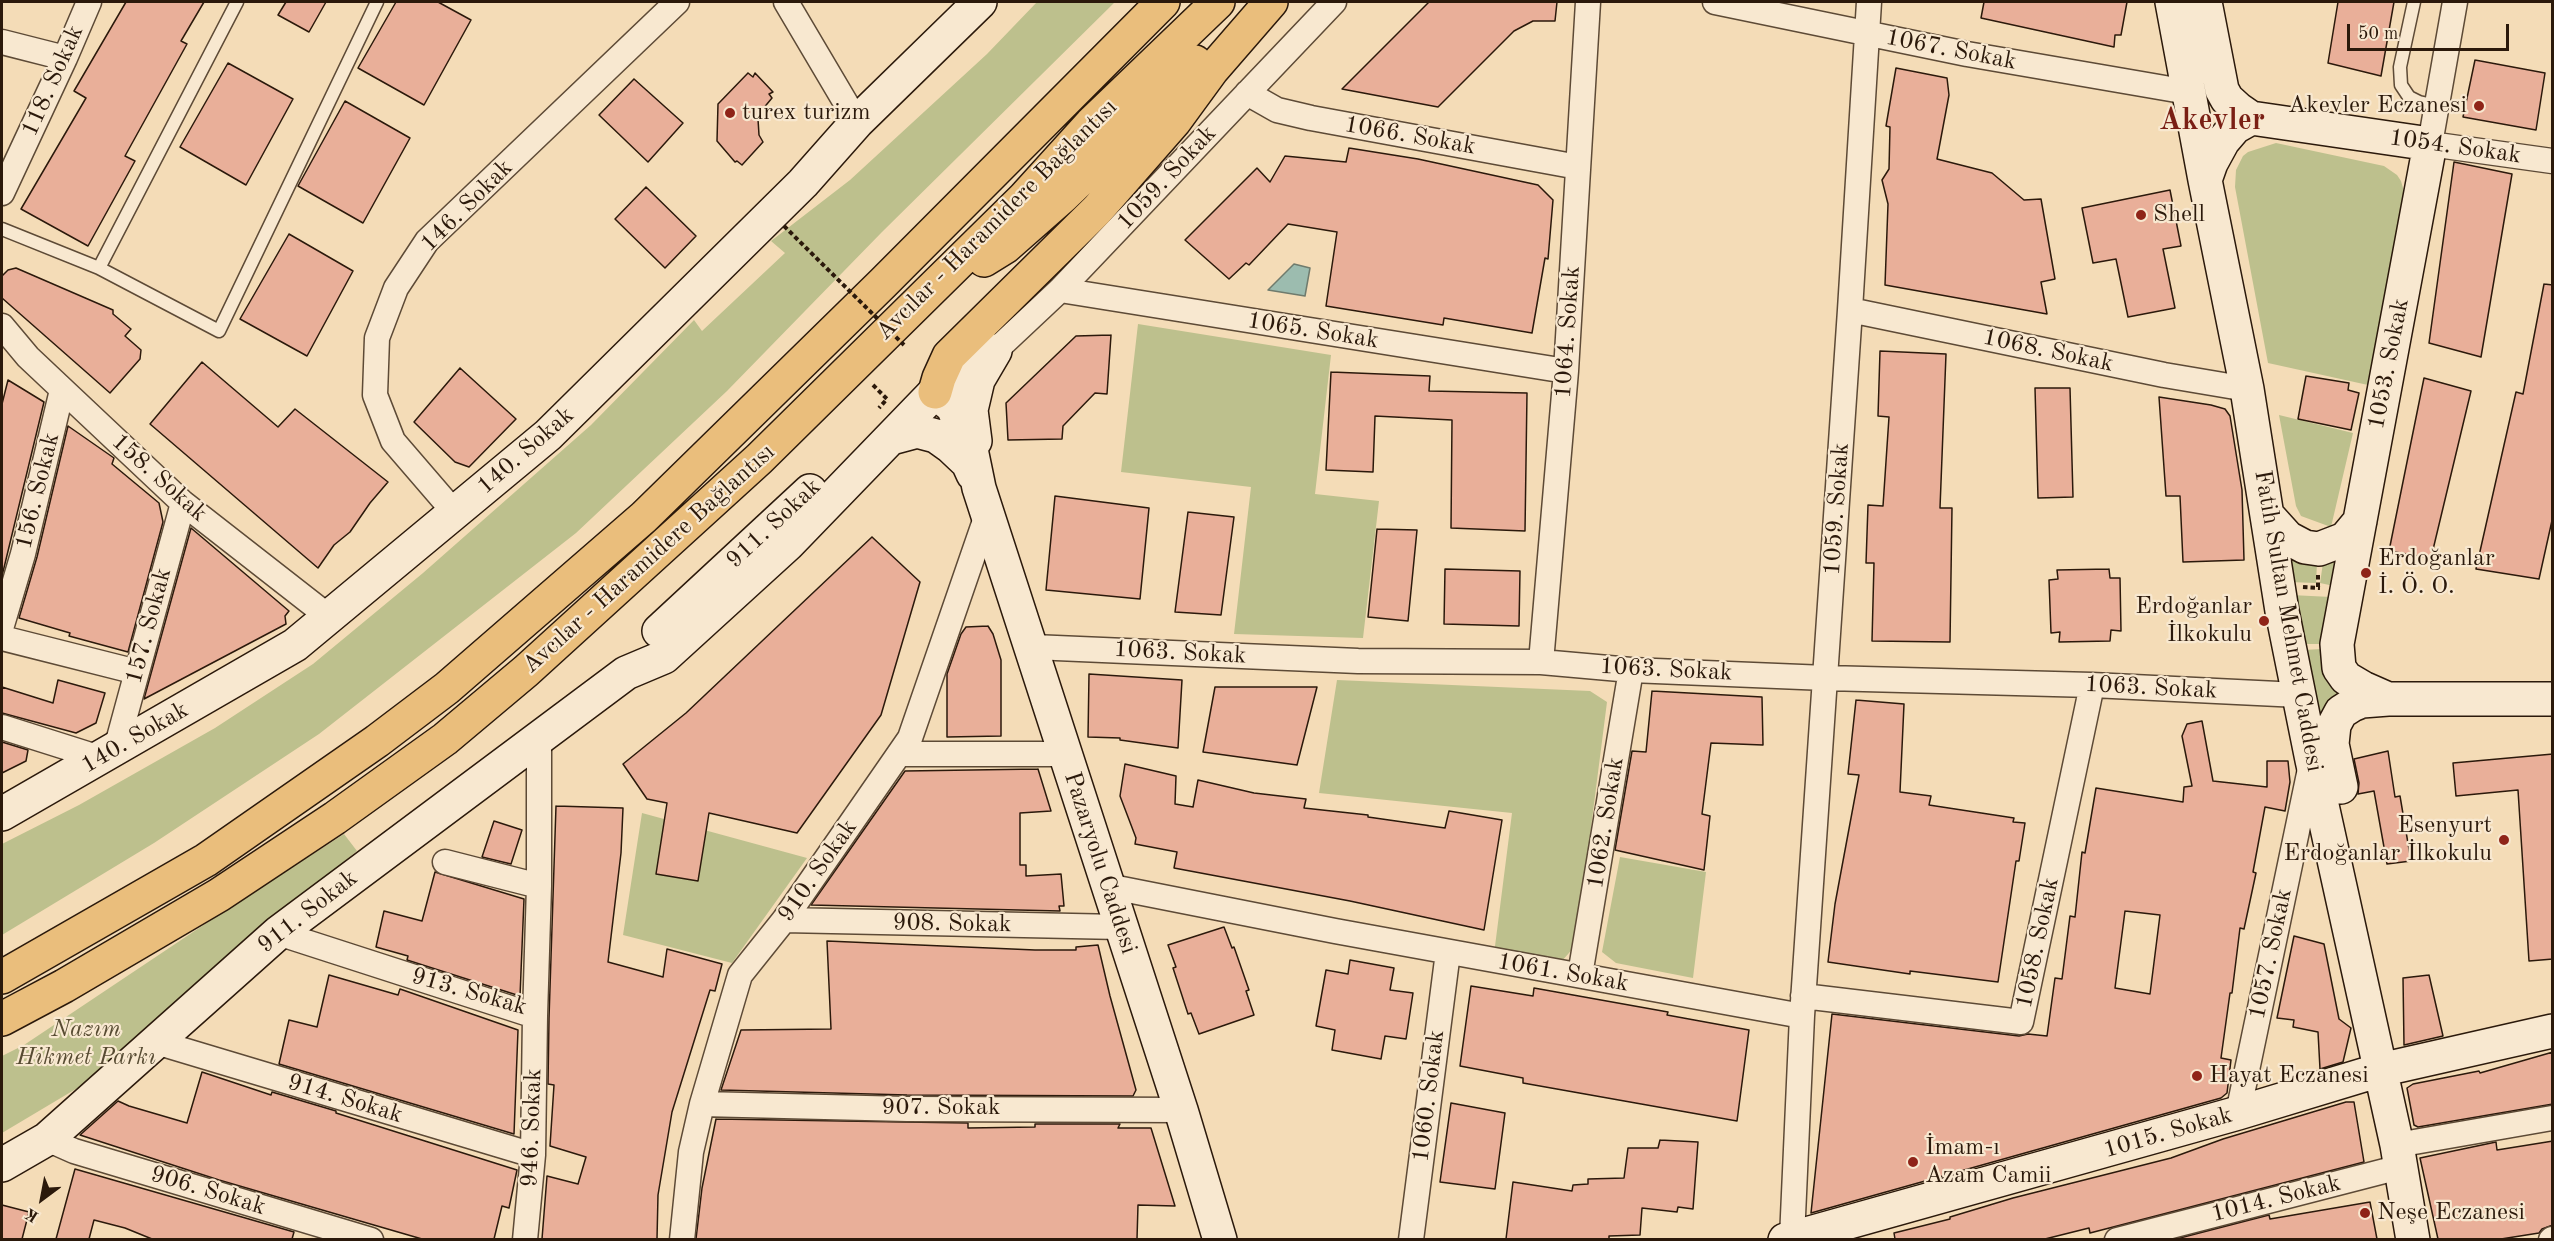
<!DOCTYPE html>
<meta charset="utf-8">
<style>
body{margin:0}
#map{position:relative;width:2554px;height:1241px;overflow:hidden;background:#f4dcb7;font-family:"Old Standard TT",serif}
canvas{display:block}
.frame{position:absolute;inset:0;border:3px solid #2b190b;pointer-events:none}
.north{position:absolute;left:12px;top:1169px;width:60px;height:60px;-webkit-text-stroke:4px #f8e8d0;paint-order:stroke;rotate:212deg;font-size:16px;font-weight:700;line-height:24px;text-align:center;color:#2b190b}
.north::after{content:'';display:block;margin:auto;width:21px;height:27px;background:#2b190b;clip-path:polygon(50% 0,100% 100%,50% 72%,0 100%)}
.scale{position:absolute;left:2347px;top:24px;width:162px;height:27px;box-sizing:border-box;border:3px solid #2b190b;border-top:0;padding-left:8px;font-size:18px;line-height:21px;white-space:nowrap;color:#2b190b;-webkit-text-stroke:4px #f8e8d0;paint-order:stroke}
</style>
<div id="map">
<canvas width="2554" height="1241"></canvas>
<div class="frame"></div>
<div class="north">K</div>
<div class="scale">50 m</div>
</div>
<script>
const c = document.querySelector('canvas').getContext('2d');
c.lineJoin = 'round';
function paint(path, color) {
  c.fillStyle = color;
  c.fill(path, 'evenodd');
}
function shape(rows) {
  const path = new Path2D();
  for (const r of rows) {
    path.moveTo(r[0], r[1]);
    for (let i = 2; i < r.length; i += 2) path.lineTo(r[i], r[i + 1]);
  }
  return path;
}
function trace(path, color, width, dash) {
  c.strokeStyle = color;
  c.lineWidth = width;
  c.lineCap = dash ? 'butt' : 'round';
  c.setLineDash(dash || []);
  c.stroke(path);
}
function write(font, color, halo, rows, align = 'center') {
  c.font = font + ' "Old Standard TT",serif';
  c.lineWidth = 4.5;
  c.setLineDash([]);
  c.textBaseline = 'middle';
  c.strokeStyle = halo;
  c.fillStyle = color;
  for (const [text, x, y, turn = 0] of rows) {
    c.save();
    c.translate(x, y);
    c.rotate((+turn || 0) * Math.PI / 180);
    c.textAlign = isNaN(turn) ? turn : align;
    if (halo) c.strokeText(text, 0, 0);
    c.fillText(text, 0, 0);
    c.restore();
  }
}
const green = shape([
 [1037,2,1115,2,882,232,727,391,576,533,319,734,154,843,2,935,2,844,79,805,215,728,313,664,423,573,591,425,694,320,702,331,785,253,771,241,850,180,987,54],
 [2276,143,2384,166,2397,175,2401,181,2405,195,2406,208,2368,385,2268,363,2235,187,2236,170,2243,156,2248,152],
 [1138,324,1331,355,1315,494,1379,501,1363,638,1234,634,1251,487,1121,472],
 [2279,415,2353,433,2331,527,2301,516,2296,506],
 [2284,552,2317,563,2316,583,2289,582],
 [2340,559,2334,586,2320,583,2323,563],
 [2291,595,2331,597,2324,644,2299,644],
 [2322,649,2345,695,2321,728,2303,650],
 [1337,680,1590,691,1607,702,1576,945,1561,962,1494,954,1512,813,1319,793],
 [642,813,807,858,732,963,623,935],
 [344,834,357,851,222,963,106,1071,2,1133,2,1056,24,1045,217,916],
 [1620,857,1706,872,1693,978,1616,963,1602,952]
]);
const water = shape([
 [1294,264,1310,268,1305,296,1268,290,1294,264]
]);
const building = shape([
 [126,2,204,2,181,41,187,44,125,156,135,161,88,246,21,209,86,98,74,91,126,2],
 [286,2,326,2,309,32,278,15,286,2],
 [396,2,438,2,471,20,424,105,358,68,396,2],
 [1429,2,1557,2,1555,21,1533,21,1514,31,1438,107,1342,89,1429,2],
 [1984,2,2127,2,2121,35,2115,35,2114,47,1981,18,1984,2],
 [2338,2,2394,2,2381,76,2328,63,2338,2],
 [2475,60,2545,73,2536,130,2463,117,2475,60],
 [228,63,293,99,246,185,180,147,228,63],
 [1896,68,1947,78,1949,95,1937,159,1992,173,2024,200,2041,199,2055,279,2041,282,2047,314,1885,285,1888,204,1882,180,1889,169,1890,127,1886,126,1896,68],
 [748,73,753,77,755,73,773,92,769,94,772,98,762,110,758,119,759,135,763,142,742,165,737,161,735,162,717,141,718,104,748,73],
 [634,79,683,123,648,162,599,115,634,79],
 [345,101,410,138,363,223,298,186,345,101],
 [1349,148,1418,159,1538,185,1553,200,1548,259,1545,258,1532,333,1444,318,1443,325,1326,306,1337,232,1288,224,1249,265,1246,263,1229,279,1185,240,1257,168,1270,182,1285,156,1346,162,1349,148],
 [2454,162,2512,174,2481,357,2429,343,2454,162],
 [646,187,696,236,665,268,615,219,646,187],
 [2170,190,2181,246,2163,249,2175,308,2128,317,2116,259,2093,263,2082,208,2170,190],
 [289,234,353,271,307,356,240,319,289,234],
 [16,268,113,310,113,314,131,329,125,336,141,350,140,359,110,393,2,298,2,276,8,270,16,268],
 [2544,284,2553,285,2553,516,2539,579,2476,569,2516,392,2523,394,2544,284],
 [1111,335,1107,394,1095,393,1063,426,1062,439,1008,440,1006,403,1076,336,1111,335],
 [1880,351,1946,354,1940,508,1952,508,1950,642,1872,641,1874,563,1866,563,1868,505,1883,506,1889,417,1878,416,1880,351],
 [202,362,278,427,295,409,388,482,370,503,350,532,334,545,318,568,150,424,202,362],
 [460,368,516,419,469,467,455,462,414,422,460,368],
 [1331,372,1430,376,1429,391,1527,393,1525,531,1451,528,1452,420,1375,416,1373,472,1326,470,1331,372],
 [2306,376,2349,383,2348,390,2359,393,2351,430,2298,419,2306,376],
 [2424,378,2471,391,2431,558,2389,551,2424,378],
 [8,380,44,402,2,576,2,404,8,380],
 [2035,388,2070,388,2073,497,2038,498,2035,388],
 [2159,397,2211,405,2225,409,2230,416,2242,490,2244,560,2183,562,2180,496,2166,496,2159,397],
 [68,426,114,458,112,464,159,503,163,522,128,652,69,636,70,633,19,618,37,557,68,426],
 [1055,496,1149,508,1140,599,1046,590,1055,496],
 [1188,512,1234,517,1221,615,1175,612,1188,512],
 [191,528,289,611,285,616,286,624,144,699,191,528],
 [1377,529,1417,530,1408,621,1368,617,1377,529],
 [872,537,920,582,881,715,797,833,709,813,698,881,656,874,667,803,647,799,623,764,686,713,872,537],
 [1445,569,1520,571,1519,626,1444,624,1445,569],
 [2109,569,2110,578,2120,578,2121,631,2111,630,2110,641,2059,642,2060,632,2051,633,2049,580,2058,579,2057,570,2109,569],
 [988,626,993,634,1001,660,1001,736,947,737,947,674,961,634,966,627,988,626],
 [1089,674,1182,680,1178,748,1120,740,1120,738,1088,737,1089,674],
 [58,680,105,693,96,723,76,733,2,713,2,687,53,703,58,680],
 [1215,687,1317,687,1297,765,1203,752,1215,687],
 [1652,691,1762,697,1763,745,1711,743,1702,814,1710,816,1704,870,1615,850,1632,751,1646,752,1652,691],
 [1856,700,1904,704,1900,792,1931,796,1929,805,2014,818,2013,822,2025,823,2019,861,2016,861,1998,982,1910,971,1910,974,1828,962,1835,904,1859,775,1848,774,1856,700],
 [2202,721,2213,781,2267,787,2267,761,2288,761,2290,782,2285,811,2265,807,2253,872,2256,873,2244,929,2240,928,2232,993,2230,993,2221,1058,2231,1060,2227,1093,2221,1098,1811,1213,1832,1014,2019,1036,2028,1034,2047,1036,2055,978,2062,979,2070,916,2075,917,2082,852,2085,853,2096,788,2183,802,2184,787,2192,786,2182,736,2187,724,2202,721],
 [2125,911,2160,915,2150,994,2115,988,2125,911],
 [2,742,28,750,26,761,2,773,2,742],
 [2388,751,2395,797,2400,796,2411,861,2387,864,2374,791,2358,794,2359,783,2354,759,2388,751],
 [2553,754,2553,959,2529,961,2518,790,2456,796,2453,763,2553,754],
 [1125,764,1176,776,1175,804,1193,807,1198,780,1254,793,1306,799,1304,808,1368,815,1368,817,1445,828,1449,811,1502,820,1484,930,1350,901,1174,868,1177,852,1135,844,1136,838,1120,796,1125,764],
 [1038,769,1051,811,1020,813,1020,865,1026,865,1026,876,1061,874,1064,906,1059,906,1060,911,811,905,905,771,1038,769],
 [556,806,623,808,621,853,608,962,663,977,667,949,722,964,715,991,710,990,672,1112,658,1195,657,1239,542,1239,547,1176,578,1184,586,1157,550,1146,554,1085,548,1084,549,1018,556,806],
 [494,821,522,830,511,864,482,857,494,821],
 [435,872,524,899,520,996,407,960,408,956,376,947,384,911,422,921,435,872],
 [1224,927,1232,948,1234,947,1249,990,1246,991,1254,1015,1199,1034,1191,1013,1188,1014,1173,968,1176,967,1168,945,1224,927],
 [2294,936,2324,944,2339,1019,2351,1028,2343,1062,2320,1069,2318,1032,2293,1027,2294,1020,2277,1018,2294,936],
 [827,941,1035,950,1076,950,1076,947,1098,945,1110,996,1136,1090,1133,1096,907,1095,721,1090,741,1030,831,1029,827,941],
 [1350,960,1394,968,1390,990,1413,993,1406,1039,1385,1036,1381,1059,1332,1050,1335,1030,1316,1026,1326,970,1348,974,1350,960],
 [329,975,398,995,400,989,518,1030,514,1134,279,1064,289,1020,317,1027,329,975],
 [2429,975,2443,1036,2404,1045,2403,978,2429,975],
 [1471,986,1533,996,1534,988,1668,1012,1667,1015,1749,1030,1737,1121,1523,1083,1523,1078,1460,1066,1471,986],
 [2553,1052,2553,1104,2418,1127,2414,1125,2407,1088,2413,1084,2479,1071,2480,1073,2553,1052],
 [202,1072,271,1095,272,1092,336,1111,336,1113,517,1170,509,1208,502,1206,494,1239,422,1239,219,1180,80,1135,118,1101,129,1106,187,1123,202,1072],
 [2346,1102,2354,1102,2364,1162,2090,1233,2089,1228,2045,1239,1895,1239,1894,1233,1950,1219,1950,1217,2013,1198,2171,1158,2223,1139,2346,1102],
 [1451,1103,1505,1113,1495,1189,1440,1182,1451,1103],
 [716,1119,968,1123,968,1128,1035,1127,1035,1124,1120,1124,1118,1128,1151,1128,1175,1206,1138,1205,1137,1239,696,1239,702,1188,716,1119],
 [1660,1140,1698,1142,1693,1209,1678,1207,1677,1212,1642,1208,1640,1235,1609,1236,1609,1239,1506,1239,1513,1182,1572,1191,1573,1185,1588,1184,1588,1179,1624,1178,1628,1148,1658,1148,1660,1140],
 [2553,1141,2553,1225,2542,1229,2539,1233,2501,1239,2438,1239,2420,1158,2496,1142,2497,1150,2553,1141],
 [75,1169,294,1232,292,1239,152,1239,125,1228,94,1220,89,1239,56,1239,75,1169],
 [2370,1202,2377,1239,2176,1239,2269,1215,2270,1219,2370,1202],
 [2,1205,29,1212,22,1239,2,1239,2,1205]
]);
const path = shape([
 [873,385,887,399,879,408],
 [2303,587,2320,588],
 [2318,587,2318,573]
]);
const lane = shape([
 [237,2,99,268,219,331,377,2],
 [2414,2,2400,67,2401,85,2409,97,2419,102,2437,106],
 [2,229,99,268]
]);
const street = shape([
 [786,2,857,122],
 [1715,2,1967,54,2188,92],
 [2455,2,2430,144,2552,161],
 [2,42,65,58],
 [1247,93,1277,110,1311,118,1578,167],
 [2,193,65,58,89,2],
 [1060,290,1566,371],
 [1850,310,2164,375,2247,389],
 [2,326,28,357,183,503,329,617],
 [935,392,995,351,1060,290,1334,2],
 [455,513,393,441,375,395,377,338,396,288,427,241,677,2],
 [2,625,23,554,62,390],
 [2,638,137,672],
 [1033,647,1358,661,1541,662,1631,670,1826,678,2092,685,2299,695],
 [1541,662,1566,371,1588,2],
 [2,727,100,758],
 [116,749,183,503],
 [899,754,1065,754],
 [445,862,539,886],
 [1107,886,1335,931,1802,1016,1792,1238],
 [784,920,1120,927],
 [278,933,535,1016,539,886,539,736],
 [1580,975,1631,670],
 [1803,996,2021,1022,2092,685],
 [1802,1016,1850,310,1869,2],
 [156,1042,533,1155],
 [702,1104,907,1109,1181,1110],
 [2238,1113,2310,769],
 [47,1139,74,1151,371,1240],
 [2397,1145,2552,1118],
 [525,1240,533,1155,535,1016],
 [682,1240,691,1152,702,1104,740,975,784,920,910,738,988,512],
 [1411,1240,1448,952],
 [2117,1240,2400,1167],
 [2551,1240,2552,1239]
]);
const secondary = shape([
 [2172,2,2205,180,2247,389,2282,611,2312,760,2397,1145,2413,1240],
 [2205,2,2222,90,2227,99,2238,109,2251,118,2430,144,2337,644,2339,668,2346,678,2363,688,2388,699],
 [2205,180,2211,163,2223,141,2235,127,2251,118],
 [935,392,953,407,972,454,979,488,1181,1110,1220,1240],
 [891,438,917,431,936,436,950,446,968,463,973,474],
 [975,441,971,410,978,380,995,351],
 [2269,517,2288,538,2305,547,2319,549,2345,539,2360,521],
 [659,631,810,491],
 [2341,787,2332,744,2334,725,2341,712,2352,705,2362,701,2388,699,2552,699],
 [2,814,295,645,548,435,803,183,857,122,980,2],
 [2,1165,47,1139,278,933,626,673,664,657,788,544,935,392],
 [1785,1240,2238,1113,2380,1070,2552,1031]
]);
const highway = shape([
 [984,260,1005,247,1063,196,1138,124,1195,62],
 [935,392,939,378,949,356,1097,210,1174,122,1212,70,1271,2],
 [2,977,206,860,377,741,447,688,644,517,883,283,1163,2],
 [2,1019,64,986,219,895,335,818,445,739,526,671,759,459,1024,198,1091,124,1218,2]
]);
const pathBridge = shape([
 [784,226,904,345]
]);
const markers = [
 [2479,106,6,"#8f2418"],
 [730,113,6,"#8f2418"],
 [2141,215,6,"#8f2418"],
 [2366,573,6,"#8f2418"],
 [2264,621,6,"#8f2418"],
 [2504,840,6,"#8f2418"],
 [2197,1076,6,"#8f2418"],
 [1913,1162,6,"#8f2418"],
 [2365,1213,6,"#8f2418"]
];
const streetNames = [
 ["1067. Sokak",1951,50,11],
 ["118. Sokak",53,81,-66],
 ["1066. Sokak",1410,136,10],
 ["1054. Sokak",2455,147,8],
 ["1059. Sokak",1167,178,-47],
 ["146. Sokak",467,206,-45],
 ["Avcılar - Haramidere Bağlantısı",997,220,-45],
 ["1065. Sokak",1313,331,9],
 ["1064. Sokak",1568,332,-86],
 ["1068. Sokak",2048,351,12],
 ["1053. Sokak",2389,364,-79],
 ["140. Sokak",526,451,-41],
 ["158. Sokak",159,478,42],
 ["156. Sokak",38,491,-76],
 ["1059. Sokak",1837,509,-86],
 ["911. Sokak",774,524,-43],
 ["Avcılar - Haramidere Bağlantısı",649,559,-42],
 ["Fatih Sultan Mehmet Caddesi",2288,621,80],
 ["157. Sokak",149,626,-75],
 ["1063. Sokak",1180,653,3],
 ["1063. Sokak",1666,670,3],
 ["1063. Sokak",2151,688,3],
 ["140. Sokak",135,738,-30],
 ["1062. Sokak",1606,823,-81],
 ["Pazaryolu Caddesi",1100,863,72],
 ["910. Sokak",818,871,-55],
 ["911. Sokak",308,912,-38],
 ["908. Sokak",952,924,1],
 ["1058. Sokak",2038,943,-78],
 ["1057. Sokak",2271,954,-78],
 ["1061. Sokak",1563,973,10],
 ["913. Sokak",469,992,16],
 ["1060. Sokak",1429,1096,-83],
 ["914. Sokak",345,1099,17],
 ["907. Sokak",941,1108],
 ["946. Sokak",532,1128,-88],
 ["1015. Sokak",2168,1133,-16],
 ["906. Sokak",208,1191,17],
 ["1014. Sokak",2276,1199,-14]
];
const poiNames = [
 ["Akevler Eczanesi",2467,106,"right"],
 ["turex turizm",742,113],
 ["Shell",2153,215],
 ["Erdoğanlar",2378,559],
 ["İ. Ö. O.",2378,587],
 ["Erdoğanlar",2252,607,"right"],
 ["İlkokulu",2252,635,"right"],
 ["Esenyurt",2492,826,"right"],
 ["Erdoğanlar İlkokulu",2492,854,"right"],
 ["Hayat Eczanesi",2209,1076],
 ["İmam-ı",1925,1148],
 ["Azam Camii",1925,1176],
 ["Neşe Eczanesi",2377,1213]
];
const parkNames = [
 ["Nazım",86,1030],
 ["Hikmet Parkı",86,1058]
];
const districtNames = [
 ["Akevler",2212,121]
];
paint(green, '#bdc08d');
paint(water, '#9cbcaf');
trace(water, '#6f7b6d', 1.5);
paint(building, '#e9af99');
trace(building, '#2b190b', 1.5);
trace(lane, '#5d4a36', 15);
trace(street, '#5d4a36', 27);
trace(secondary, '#2b190b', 36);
trace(highway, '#2b190b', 36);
trace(path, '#2b190b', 4, [4.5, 3]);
trace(lane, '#f8e8d0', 12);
trace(street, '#f8e8d0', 24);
trace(secondary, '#f8e8d0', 33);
trace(highway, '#eabe7c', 33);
trace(pathBridge, '#2b190b', 4, [4.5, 3]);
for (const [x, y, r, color] of markers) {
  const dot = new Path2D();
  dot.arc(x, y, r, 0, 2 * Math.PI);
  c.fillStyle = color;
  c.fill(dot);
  trace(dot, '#f8e8d0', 2);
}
write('24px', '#2b190b', '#f8e8d0', streetNames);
write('24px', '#2b190b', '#f8e8d0', poiNames, 'left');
write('italic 24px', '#574b32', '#f8e8d0', parkNames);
write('bold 30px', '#7a1f14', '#f8e8d0', districtNames);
</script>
